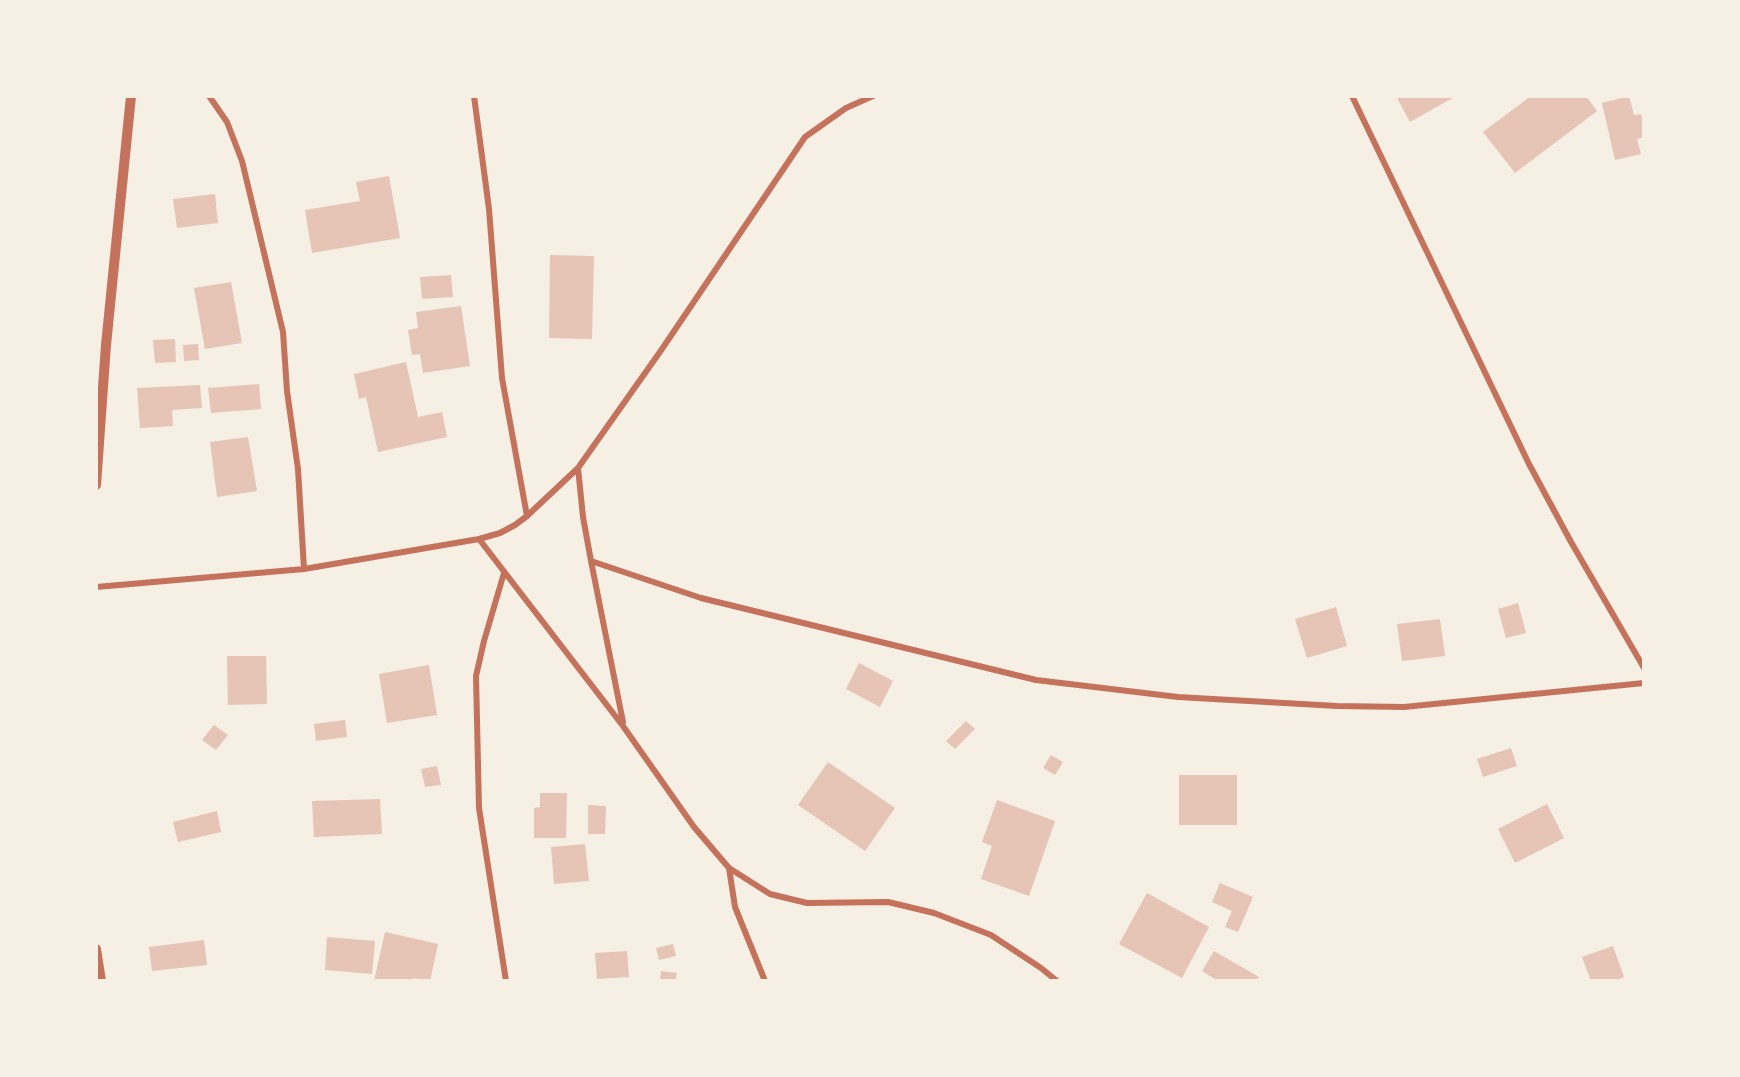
<!DOCTYPE html>
<style>
body{margin:0}
#map{position:relative;width:1740px;height:1077px;overflow:hidden;background:#f6efe4;font-family:Barlow,sans-serif}
canvas{display:block}
.frame{position:absolute;inset:0;border:98px solid #f6efe4;pointer-events:none}
</style>
<div id="map">
<canvas width="1740" height="1077"></canvas>
<div class="frame"></div>
</div>
<script>
const c = document.querySelector('canvas').getContext('2d');
c.lineJoin = 'round';
function paint(path, color) {
  c.fillStyle = color;
  c.fill(path, 'evenodd');
}
function shape(rows) {
  const path = new Path2D();
  for (const r of rows) {
    path.moveTo(r[0], r[1]);
    for (let i = 2; i < r.length; i += 2) path.lineTo(r[i], r[i + 1]);
  }
  return path;
}
function trace(path, color, width, dash) {
  c.strokeStyle = color;
  c.lineWidth = width;
  c.lineCap = dash ? 'butt' : 'round';
  c.setLineDash(dash || []);
  c.stroke(path);
}
const building = shape([
 [1396,96,1456,96,1410,122],
 [1531,96,1586,96,1597,111,1515,173,1483,132],
 [1629,96,1634,115,1641,114,1644,127,1644,137,1637,139,1641,154,1615,160,1602,103],
 [389,176,400,238,312,253,305,210,360,201,356,182],
 [215,194,218,223,177,228,173,199],
 [550,255,594,256,592,339,549,338],
 [451,275,453,297,422,299,420,277],
 [231,282,242,343,205,349,194,288],
 [461,306,470,366,423,373,420,354,412,355,408,330,418,328,416,312],
 [175,339,176,362,155,363,153,340],
 [198,344,199,360,184,361,183,345],
 [406,362,418,417,442,412,447,437,378,452,366,397,359,399,354,374],
 [259,384,261,409,211,413,208,388],
 [200,385,202,408,172,410,173,426,140,428,137,388],
 [248,437,257,491,217,497,210,442],
 [1518,603,1526,633,1506,638,1498,609],
 [1336,607,1347,646,1307,658,1295,619],
 [1440,619,1445,656,1402,661,1397,624],
 [227,656,266,656,267,704,228,705],
 [859,663,893,681,880,707,846,689],
 [429,665,437,715,387,723,379,674],
 [345,720,347,737,316,741,314,724],
 [966,721,975,729,955,749,946,741],
 [214,725,228,735,216,750,202,740],
 [1511,748,1517,766,1483,777,1477,759],
 [1051,755,1063,762,1055,775,1043,768],
 [828,762,895,808,865,851,798,805],
 [437,766,441,785,425,787,421,769],
 [1179,775,1237,775,1237,825,1179,825],
 [540,793,567,793,566,838,534,838,534,808,540,807],
 [380,799,382,834,314,837,312,801],
 [997,800,1055,821,1029,896,981,879,992,846,982,842],
 [1547,804,1564,838,1515,863,1498,829],
 [588,805,606,806,605,834,588,834],
 [217,811,221,832,178,842,173,822],
 [585,844,589,881,554,884,551,847],
 [1220,883,1253,897,1238,932,1225,927,1232,911,1212,902],
 [1147,893,1209,927,1182,978,1119,944],
 [385,932,438,944,430,981,414,978,413,981,374,981],
 [327,937,375,941,372,974,325,970],
 [204,940,207,965,152,971,149,947],
 [673,944,676,956,659,960,656,948],
 [1613,946,1624,977,1614,981,1591,981,1582,957],
 [627,951,629,977,597,979,595,953],
 [1214,951,1259,977,1256,981,1218,981,1202,971],
 [661,971,677,973,675,981,660,981]
]);
const minor = shape([
 [209,96,227,122,242,161,283,332,287,391,298,469,304,569],
 [474,96,489,209,502,378,527,516],
 [1352,96,1529,464,1571,542,1644,668],
 [578,468,583,517,591,561,701,598,1036,680,1178,697,1337,706,1404,707,1644,683],
 [479,539,623,726,694,827,729,868,770,894,807,903,888,902,934,913,991,935,1041,968,1057,981],
 [591,561,623,722],
 [504,573,484,641,476,676,479,808,506,981],
 [96,587,304,569,479,539,500,533,515,525,527,516,578,468,662,349,805,137,846,108,873,96],
 [729,868,735,907,765,981]
]);
const tertiary = shape([
 [96,485,106,345,131,96],
 [96,949,101,981]
]);
paint(building, '#e6c5b7');
trace(minor, '#c5725c', 6);
trace(tertiary, '#c5725c', 10);
</script>
